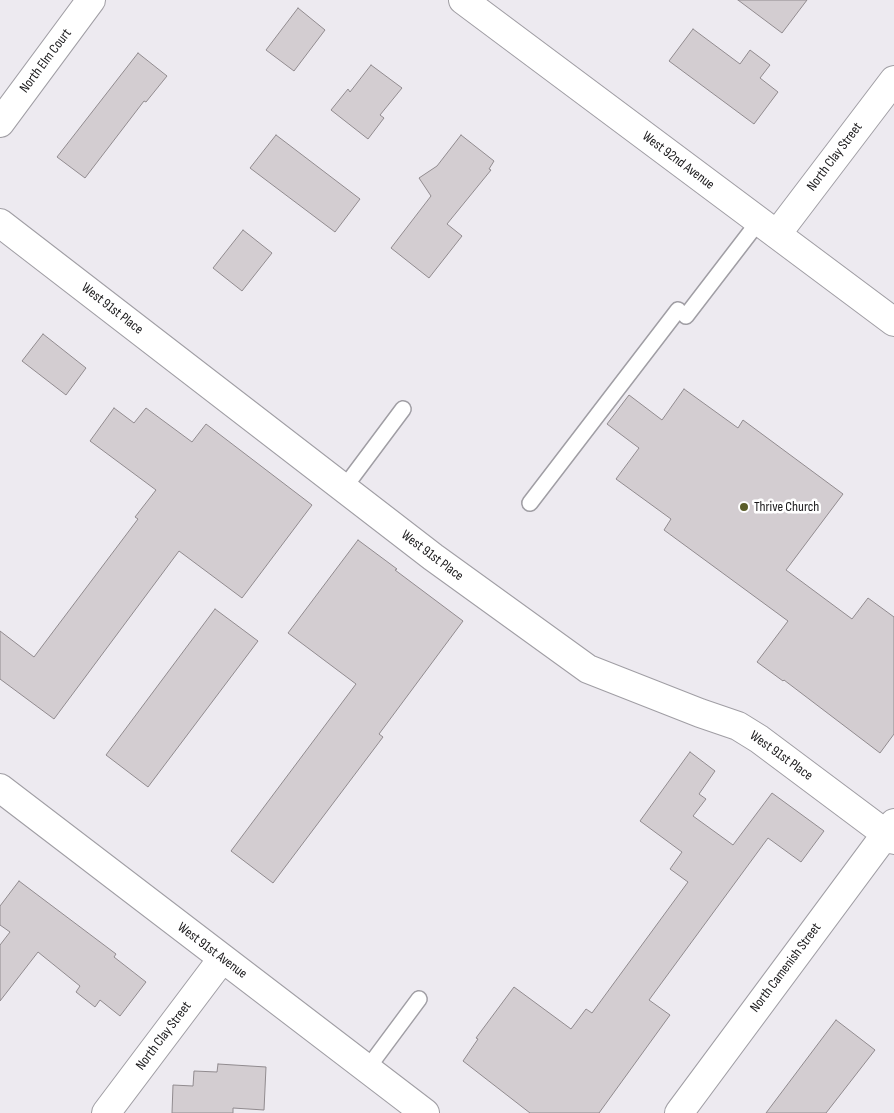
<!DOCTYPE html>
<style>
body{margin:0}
canvas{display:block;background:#edeaf0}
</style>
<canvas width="894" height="1113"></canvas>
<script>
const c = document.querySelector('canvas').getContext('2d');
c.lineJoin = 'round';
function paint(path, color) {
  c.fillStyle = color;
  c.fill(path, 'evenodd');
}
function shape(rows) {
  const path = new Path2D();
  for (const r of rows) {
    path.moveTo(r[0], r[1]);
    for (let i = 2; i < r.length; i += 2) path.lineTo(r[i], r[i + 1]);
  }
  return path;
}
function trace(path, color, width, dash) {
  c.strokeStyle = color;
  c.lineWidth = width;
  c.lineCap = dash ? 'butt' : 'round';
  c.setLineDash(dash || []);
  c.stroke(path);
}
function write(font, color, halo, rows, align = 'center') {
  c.font = font + ' "Sofia Sans Condensed",sans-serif';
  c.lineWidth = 5;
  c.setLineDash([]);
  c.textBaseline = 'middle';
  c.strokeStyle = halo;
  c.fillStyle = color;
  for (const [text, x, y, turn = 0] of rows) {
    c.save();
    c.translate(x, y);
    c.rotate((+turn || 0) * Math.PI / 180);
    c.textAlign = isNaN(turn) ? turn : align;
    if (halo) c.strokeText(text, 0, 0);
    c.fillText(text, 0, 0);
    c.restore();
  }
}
const building = shape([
 [738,0,807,0,782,33,738,0],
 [298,8,325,30,294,71,266,50,298,8],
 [693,29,740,64,750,50,770,65,760,78,778,92,754,124,669,61,693,29],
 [138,53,167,76,146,102,144,101,85,178,57,157,138,53],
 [371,65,402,88,380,115,384,118,368,139,331,110,348,89,350,92,371,65],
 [276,135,360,199,335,232,250,168,276,135],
 [461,135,494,161,489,169,491,170,447,224,462,236,429,278,391,248,431,196,419,178,437,166,461,135],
 [243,230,272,253,242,291,213,268,243,230],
 [43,334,86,368,66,395,22,361,43,334],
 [684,389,738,428,743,420,843,494,786,570,852,619,868,598,894,617,894,734,880,753,784,680,783,681,757,662,788,621,664,530,671,519,616,479,639,448,607,424,629,395,662,420,684,389],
 [114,408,134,423,146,408,192,442,206,424,312,505,242,598,179,551,54,719,0,679,0,631,34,657,138,519,135,517,156,490,90,441,114,408],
 [358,540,397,569,395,570,463,621,379,734,383,737,273,883,231,851,356,684,288,633,358,540],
 [215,609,258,641,148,787,106,755,215,609],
 [690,752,715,771,699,794,706,799,693,816,733,845,772,793,824,831,801,862,768,838,649,1000,670,1015,599,1113,530,1113,463,1061,478,1039,476,1038,514,987,571,1029,586,1009,592,1013,688,882,670,869,682,852,640,821,690,752],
 [19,881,116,954,114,957,146,982,120,1016,100,1000,95,1007,76,992,80,986,38,952,0,1001,0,945,10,932,0,925,0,906,19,881],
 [836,1020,875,1050,826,1113,766,1113,836,1020],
 [218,1064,266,1067,264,1110,233,1108,233,1113,172,1113,173,1085,193,1086,194,1071,217,1072,218,1064]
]);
const lane = shape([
 [686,316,759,221],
 [344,488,403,409],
 [530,503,678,310],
 [367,1069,419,999]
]);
const street = shape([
 [0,123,91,0],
 [0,223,433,557,588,669,700,713,738,726,759,739,894,840],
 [777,234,894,80],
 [0,788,425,1113],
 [106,1113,222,959],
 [679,1113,894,823]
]);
const primary = shape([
 [463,0,894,322]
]);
const markers = [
 [744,507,5,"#5a5c29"]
];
const streetNames = [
 ["North Elm Court",46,61,-53],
 ["North Clay Street",835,157,-53],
 ["West 92nd Avenue",678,161,37],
 ["West 91st Place",112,309,38],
 ["West 91st Place",432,556,37],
 ["West 91st Place",781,756,36],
 ["West 91st Avenue",212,951,37],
 ["North Camenish Street",786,968,-53],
 ["North Clay Street",164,1036,-53]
];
const poiNames = [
 ["Thrive Church",754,507]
];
paint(building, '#d3cdd1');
trace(building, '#918b8f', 1);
trace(lane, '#a09ea4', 18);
trace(street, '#a09ea4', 30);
trace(primary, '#a09ea4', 30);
trace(lane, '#fff', 15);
trace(street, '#fff', 28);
trace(primary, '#fff', 28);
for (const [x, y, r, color] of markers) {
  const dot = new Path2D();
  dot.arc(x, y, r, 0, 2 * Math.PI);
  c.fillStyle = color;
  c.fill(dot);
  trace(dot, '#fff', 2);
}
write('14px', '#19181a', '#fff', streetNames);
write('14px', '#19181a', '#fff', poiNames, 'left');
</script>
